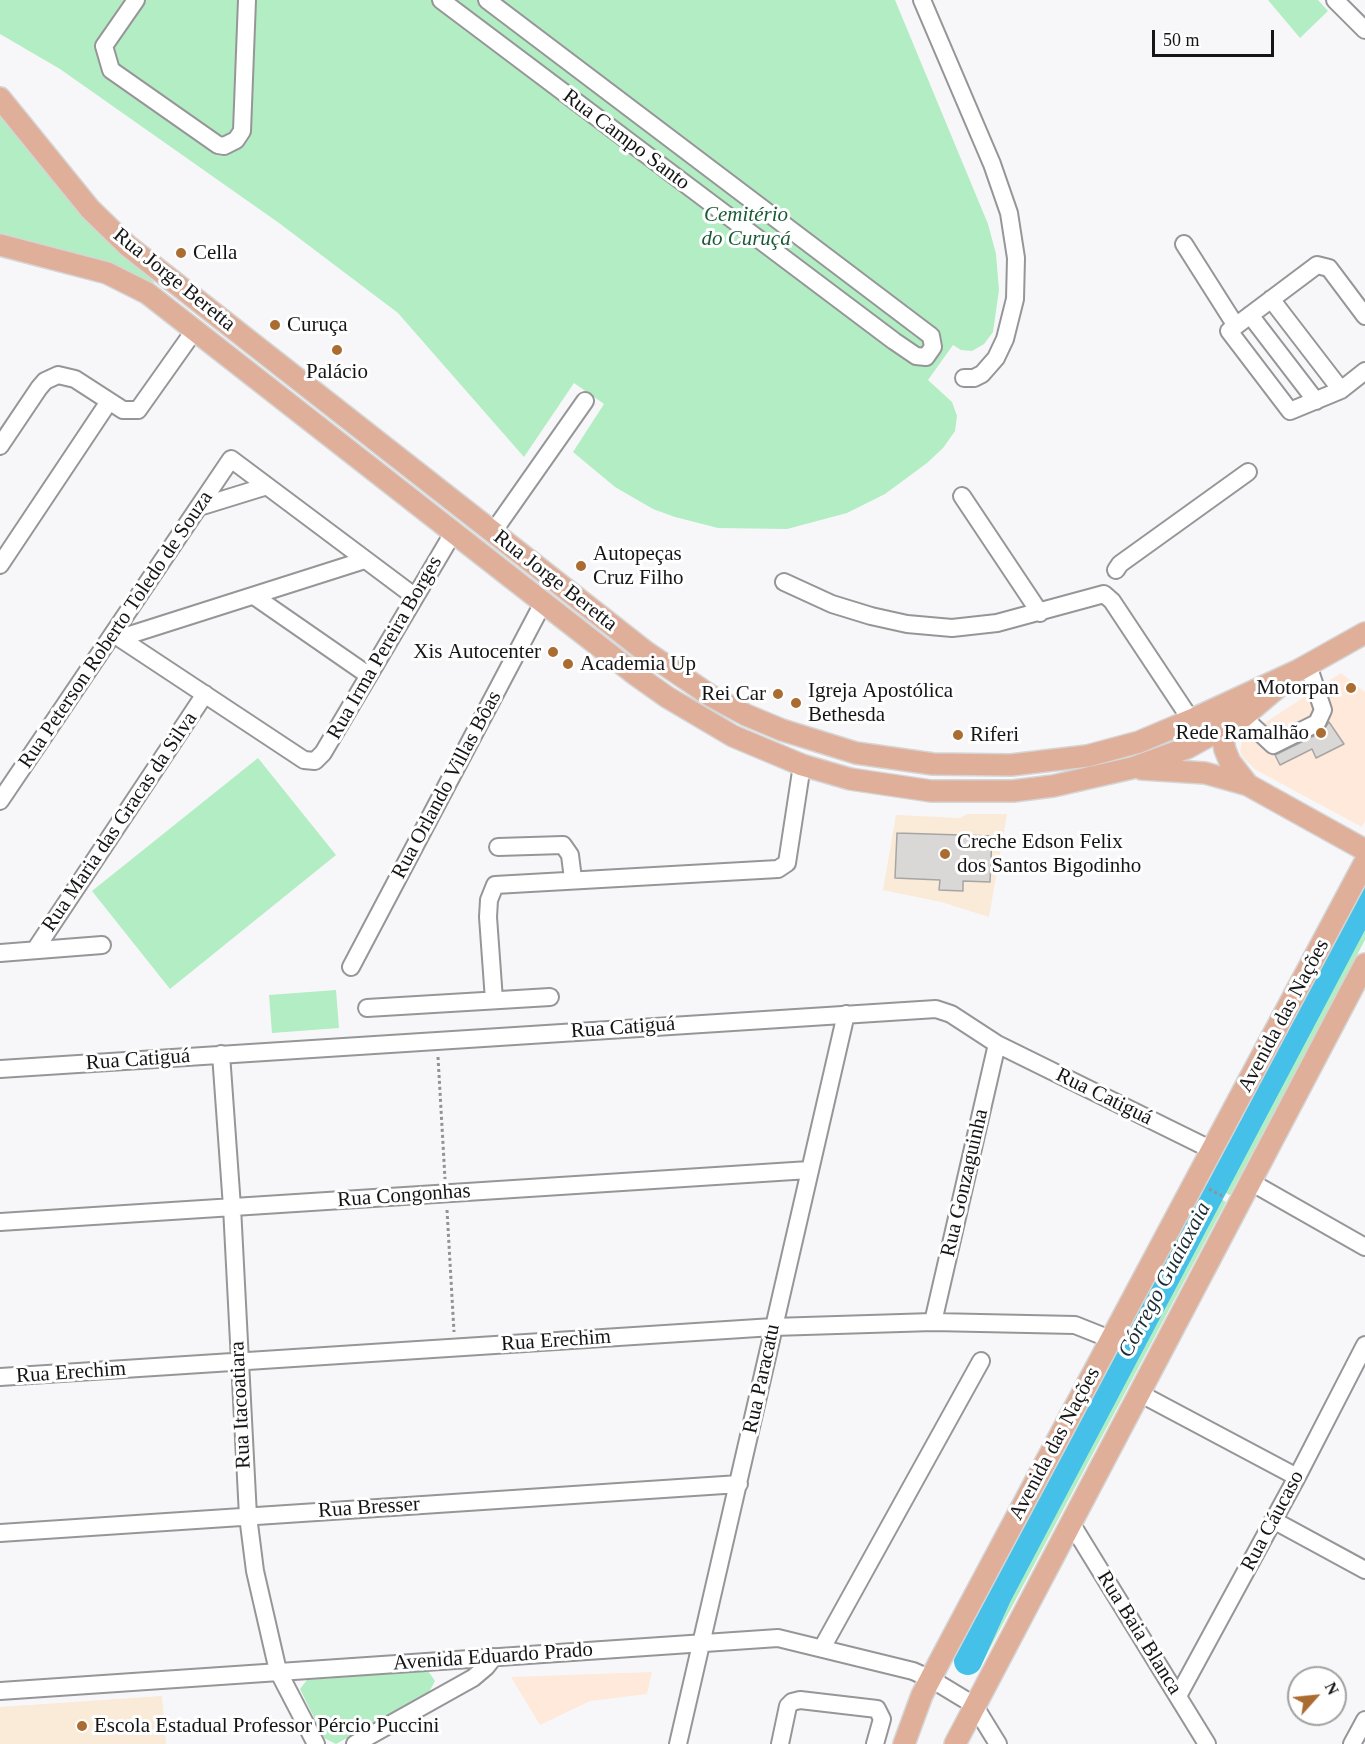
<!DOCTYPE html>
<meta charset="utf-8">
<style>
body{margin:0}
#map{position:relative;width:1365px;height:1744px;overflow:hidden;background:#f7f7f9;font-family:"Times New Roman",serif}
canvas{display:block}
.north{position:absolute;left:1287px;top:1666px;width:60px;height:60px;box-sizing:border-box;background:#fff;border:2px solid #a1a1a2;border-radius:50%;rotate:63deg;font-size:16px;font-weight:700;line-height:24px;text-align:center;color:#151516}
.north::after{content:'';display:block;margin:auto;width:21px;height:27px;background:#aa6c31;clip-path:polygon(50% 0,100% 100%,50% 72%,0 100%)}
.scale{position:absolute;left:1152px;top:30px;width:122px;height:27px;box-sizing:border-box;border:3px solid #151516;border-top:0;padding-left:8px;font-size:18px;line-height:21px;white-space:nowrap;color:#151516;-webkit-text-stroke:4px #fff;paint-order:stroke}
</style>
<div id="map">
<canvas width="1365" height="1744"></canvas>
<div class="north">N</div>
<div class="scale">50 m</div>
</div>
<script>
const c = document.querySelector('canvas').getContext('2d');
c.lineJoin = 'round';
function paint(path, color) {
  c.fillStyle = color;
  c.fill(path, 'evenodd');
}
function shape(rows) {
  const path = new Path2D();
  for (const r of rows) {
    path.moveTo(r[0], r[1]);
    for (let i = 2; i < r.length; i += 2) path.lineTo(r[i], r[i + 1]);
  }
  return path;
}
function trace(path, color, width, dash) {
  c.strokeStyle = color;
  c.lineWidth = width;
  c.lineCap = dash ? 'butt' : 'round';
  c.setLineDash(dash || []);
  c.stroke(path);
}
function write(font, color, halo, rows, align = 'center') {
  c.font = font + ' "Times New Roman",serif';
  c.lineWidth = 6;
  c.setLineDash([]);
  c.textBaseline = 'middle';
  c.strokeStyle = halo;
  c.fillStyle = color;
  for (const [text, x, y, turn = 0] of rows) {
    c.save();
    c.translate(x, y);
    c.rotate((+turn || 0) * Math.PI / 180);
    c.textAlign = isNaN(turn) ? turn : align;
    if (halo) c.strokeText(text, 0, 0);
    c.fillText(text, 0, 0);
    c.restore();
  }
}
const commercial = shape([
 [1341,673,1365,692,1365,821,1362,827,1256,770,1243,758,1240,751,1243,737],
 [652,1672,647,1694,590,1701,540,1725,511,1677]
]);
const education = shape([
 [967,814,1007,814,989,917,941,902,883,890,896,815,960,818],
 [162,1696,166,1744,0,1744,0,1707]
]);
const green = shape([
 [0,0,895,0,988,224,996,254,999,290,993,332,984,344,972,351,961,350,953,345,928,380,952,402,957,416,955,431,943,448,927,463,885,494,847,513,787,529,718,528,675,517,653,509,615,487,573,452,604,404,574,383,524,457,398,313,279,223,60,69,0,34],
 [1268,0,1318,0,1328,11,1300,38],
 [0,112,83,216,154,282,152,285,102,261,0,237],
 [258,758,336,855,170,989,92,891],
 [1365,913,1365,940,1230,1195,1219,1190],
 [336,990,339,1028,272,1033,269,995],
 [1216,1196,1226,1202,981,1665,976,1662,998,1607],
 [428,1671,435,1681,429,1692,336,1744,324,1738,300,1689,307,1680]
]);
const river = shape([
 [968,1661,998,1595,1365,900]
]);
const building = shape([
 [1329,722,1344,744,1316,758,1312,749,1280,765,1275,755,1322,732,1329,722],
 [897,833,992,836,990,882,963,881,963,891,939,890,940,880,895,878,897,833]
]);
const path = shape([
 [438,1057,445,1179],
 [1209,1189,1222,1196],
 [447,1210,454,1332]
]);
const minor = shape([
 [136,0,104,46,111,70,218,145,224,146,236,140,242,131,247,0],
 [441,0,894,341,916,356,926,357,933,347,931,336,487,0],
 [922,0,992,164,1009,213,1016,258,1015,299,1005,339,996,358,982,374,974,378,964,378],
 [1335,0,1365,30],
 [1184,244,1236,326],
 [1271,299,1341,390],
 [1250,315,1316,401],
 [1365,316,1329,268,1317,265,1229,331,1290,411,1341,390,1365,371],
 [0,446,39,388,45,381,58,375,75,379,123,410,138,410,194,331],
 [962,496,1040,613],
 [199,507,267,486],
 [493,532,585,401],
 [0,565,108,403],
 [1116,570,1120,564,1248,472],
 [784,582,832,604,871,616,907,624,952,628,997,623,1104,594,1112,601,1191,720],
 [254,596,368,675],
 [115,635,304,760,315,761,323,753,453,533],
 [120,638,365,560],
 [1243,717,1273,745,1317,723,1323,710,1308,665],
 [0,801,231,459,414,596],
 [498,847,563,845,570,855,573,879],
 [35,950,205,694],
 [0,953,102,945],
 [351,967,543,603],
 [494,1000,488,917,489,900,495,885,778,869,787,863,802,765],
 [367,1008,550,997],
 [221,1054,232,1207,248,1516,255,1571,278,1671,316,1744],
 [0,1069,936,1009,951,1014,997,1044,1212,1150],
 [1249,1181,1365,1247],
 [0,1222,809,1170],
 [933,1322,997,1044],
 [0,1377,773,1327,933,1322,1075,1325,1110,1339],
 [1139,1393,1297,1477],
 [1273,1520,1365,1570],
 [1071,1523,1207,1744],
 [0,1533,739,1484],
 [822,1648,981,1361],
 [0,1691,778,1638,913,1671,931,1679,974,1705,998,1744],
 [1178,1696,1297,1477,1365,1345],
 [355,1744,473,1678,486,1667,494,1657],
 [678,1744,846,1014],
 [780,1744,788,1706,792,1702,800,1700,877,1709,882,1719,875,1744],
 [1352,1744,1365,1720]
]);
const major = shape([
 [0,98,90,209,128,246,646,652,711,696,746,715,782,730,856,753,933,764,1011,765,1087,756,1139,742,1191,720,1299,670,1365,633],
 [0,245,107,273,147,293,636,675,667,697,733,736,802,765,850,779,931,791,1013,791,1053,786,1132,768,1187,748,1243,717,1277,688],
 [1223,719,1221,731,1225,750,1230,762,1248,785],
 [1142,769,1205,773,1248,785,1365,850],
 [904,1744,922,1695,944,1653,1365,862],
 [955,1744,1365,964]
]);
const markers = [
 [181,253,6,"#aa6c31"],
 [275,325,6,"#aa6c31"],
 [337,350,6,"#aa6c31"],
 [581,566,6,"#aa6c31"],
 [553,652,6,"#aa6c31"],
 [568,664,6,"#aa6c31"],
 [1351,688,6,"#aa6c31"],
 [778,694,6,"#aa6c31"],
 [796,703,6,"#aa6c31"],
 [1321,733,6,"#aa6c31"],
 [958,735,6,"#aa6c31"],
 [945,854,6,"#aa6c31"],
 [82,1726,6,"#aa6c31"]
];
const streetNames = [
 ["Rua Campo Santo",626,140,37],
 ["Rua Jorge Beretta",174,280,39],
 ["Rua Jorge Beretta",555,581,38],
 ["Rua Peterson Roberto Toledo de Souza",116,630,-56],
 ["Rua Irma Pereira Borges",385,648,-60],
 ["Rua Orlando Villas Bôas",447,785,-62],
 ["Rua Maria das Gracas da Silva",120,822,-56],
 ["Avenida das Nações",1284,1016,-62],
 ["Rua Catiguá",623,1028,-4],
 ["Rua Catiguá",138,1060,-4],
 ["Rua Catiguá",1104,1097,26],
 ["Rua Gonzaguinha",965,1183,-77],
 ["Rua Congonhas",404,1196,-4],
 ["Rua Erechim",556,1341,-4],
 ["Rua Erechim",71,1373,-4],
 ["Rua Paracatu",762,1379,-78],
 ["Rua Itacoatiara",241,1405,-93],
 ["Avenida das Nações",1055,1444,-62],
 ["Rua Bresser",369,1508,-4],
 ["Rua Cáucaso",1273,1521,-62],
 ["Rua Baia Blanca",1139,1633,58],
 ["Avenida Eduardo Prado",493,1657,-4]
];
const parkNames = [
 ["Cemitério",746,215],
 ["do Curuçá",746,239]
];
const poiNames = [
 ["Cella",193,253],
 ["Curuça",287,325],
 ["Palácio",337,372,"center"],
 ["Autopeças",593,554],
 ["Cruz Filho",593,578],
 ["Xis Autocenter",541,652,"right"],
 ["Academia Up",580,664],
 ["Motorpan",1339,688,"right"],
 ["Igreja Apostólica",808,691],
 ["Bethesda",808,715],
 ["Rei Car",766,694,"right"],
 ["Rede Ramalhão",1309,733,"right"],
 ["Riferi",970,735],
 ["Creche Edson Felix",957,842],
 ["dos Santos Bigodinho",957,866],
 ["Escola Estadual Professor Pércio Puccini",94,1726]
];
const waterNames = [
 ["Córrego Guaiaxaia",1165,1280,-62]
];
paint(commercial, '#fee9da');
paint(education, '#faead8');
paint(green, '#b2edc3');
trace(river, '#45c0e8', 28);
paint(building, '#dad8d7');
trace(building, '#a7a5a4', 1.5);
trace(minor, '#969698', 20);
trace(major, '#d5d5d5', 24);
trace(path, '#939395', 3, [3, 3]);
trace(minor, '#fff', 16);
trace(major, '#dfaf9a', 21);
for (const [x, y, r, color] of markers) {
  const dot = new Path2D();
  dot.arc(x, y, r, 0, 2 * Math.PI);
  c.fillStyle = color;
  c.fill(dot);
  trace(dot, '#fff', 2);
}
write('21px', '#151516', '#fff', streetNames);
write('italic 21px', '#1a5b35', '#fff', parkNames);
write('21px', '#151516', '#fff', poiNames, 'left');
write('italic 22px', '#182d34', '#fff', waterNames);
</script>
